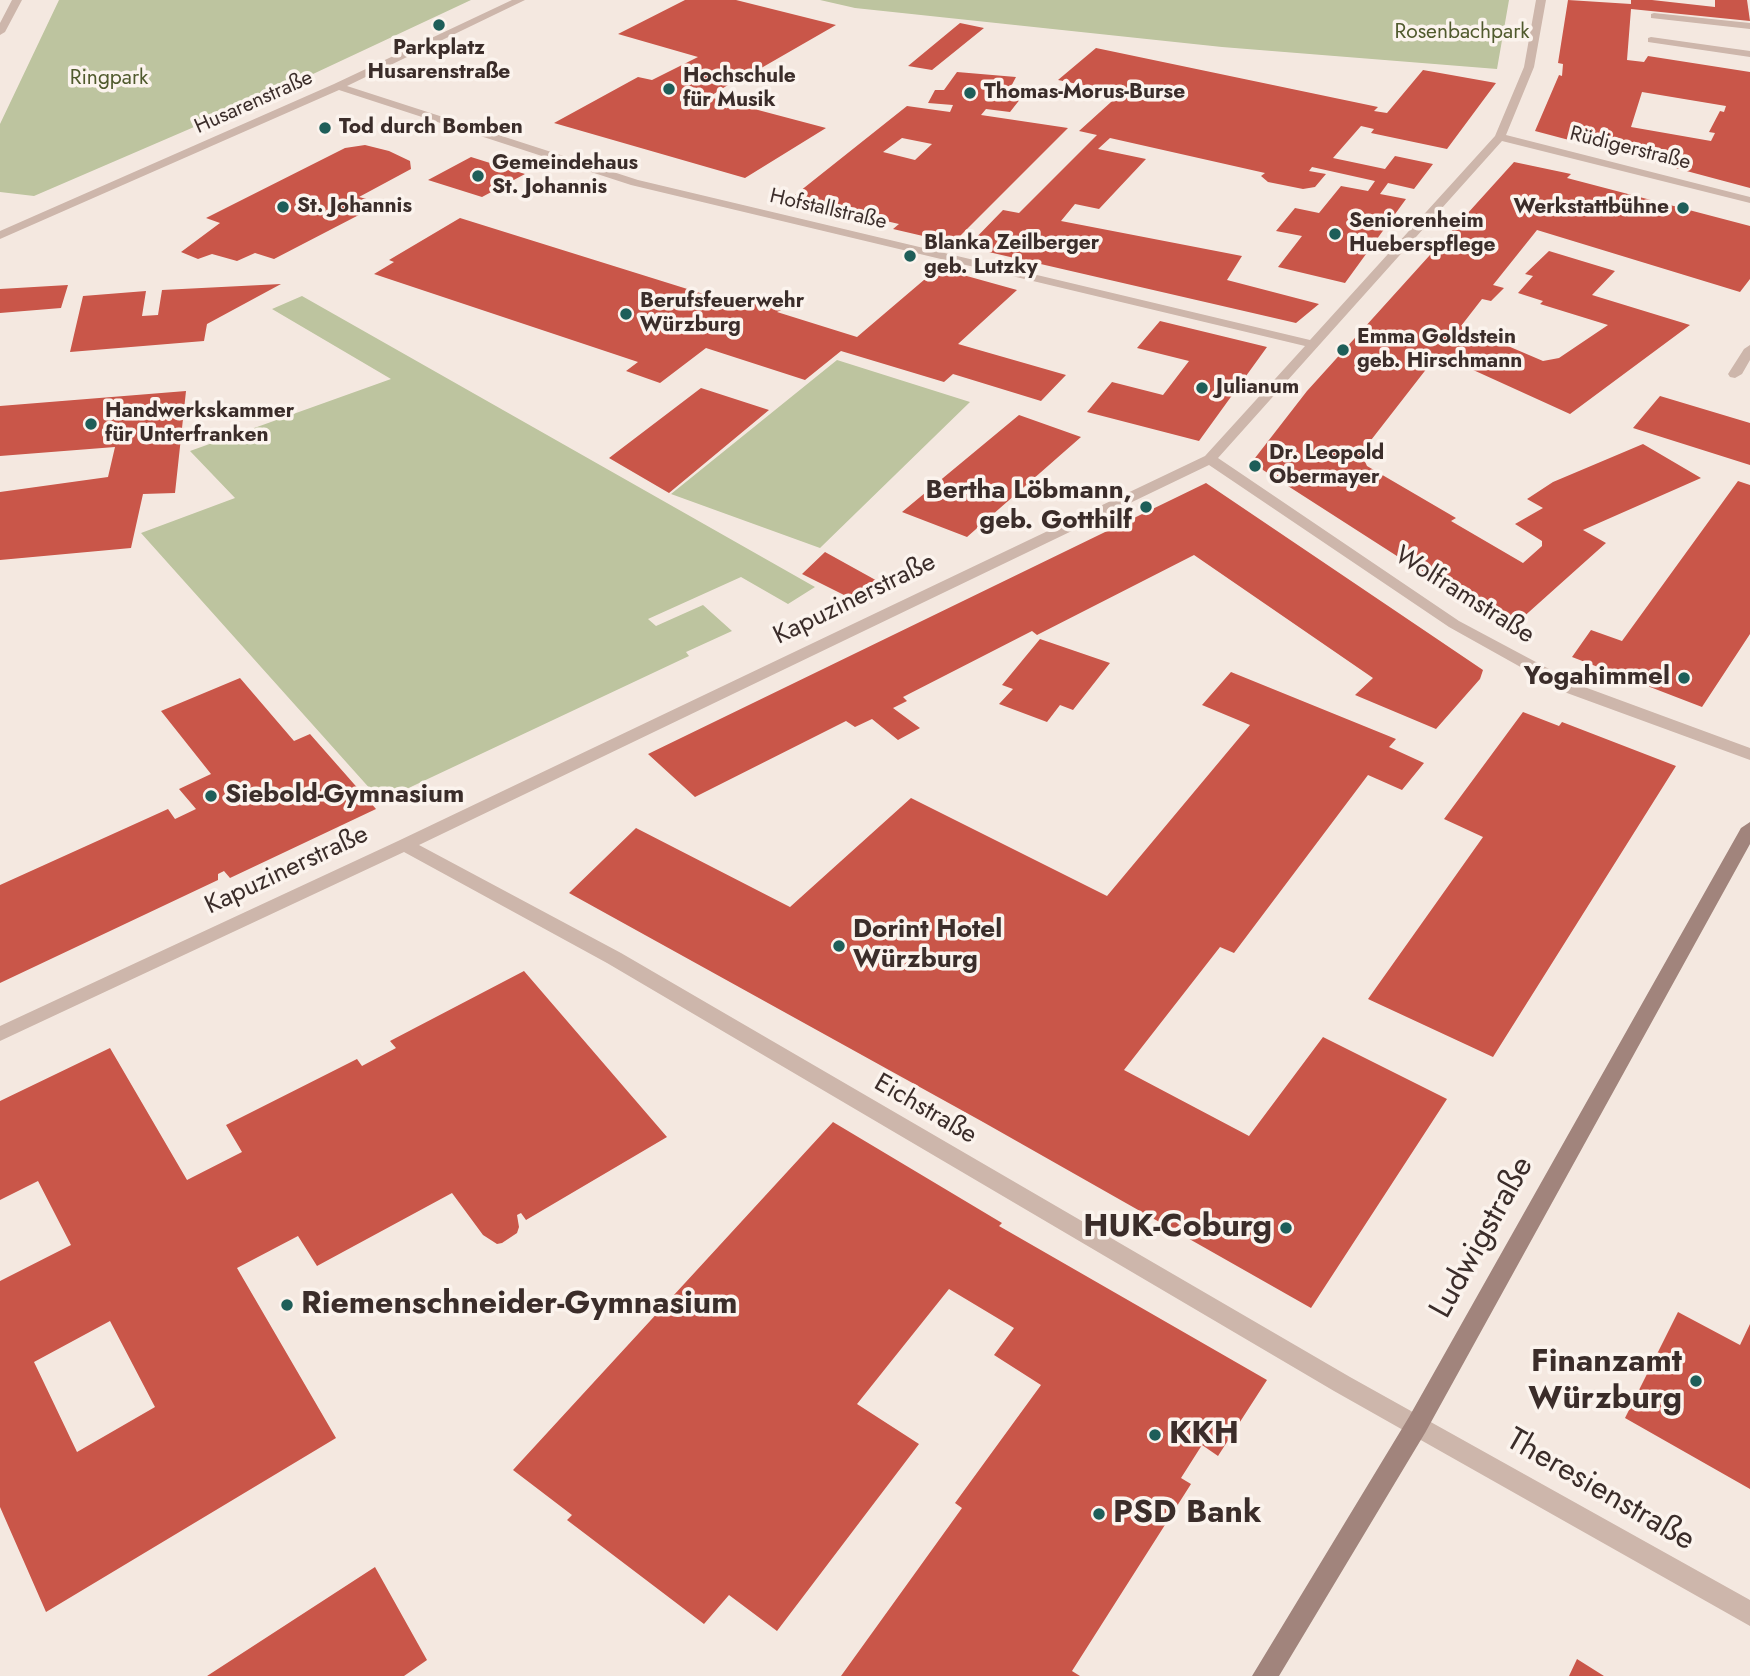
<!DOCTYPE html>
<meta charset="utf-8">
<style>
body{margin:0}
canvas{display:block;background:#f4e8e0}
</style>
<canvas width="1750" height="1676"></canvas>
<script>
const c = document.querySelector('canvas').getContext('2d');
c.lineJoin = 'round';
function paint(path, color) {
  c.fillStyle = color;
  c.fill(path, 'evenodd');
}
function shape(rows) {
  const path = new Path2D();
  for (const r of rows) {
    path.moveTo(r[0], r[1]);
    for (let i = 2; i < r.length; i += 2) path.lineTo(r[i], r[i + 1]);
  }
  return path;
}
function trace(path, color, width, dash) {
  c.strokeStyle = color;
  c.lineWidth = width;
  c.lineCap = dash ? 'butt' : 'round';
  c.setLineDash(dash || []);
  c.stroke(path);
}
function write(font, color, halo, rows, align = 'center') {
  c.font = font + ' Jost,sans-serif';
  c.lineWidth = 7;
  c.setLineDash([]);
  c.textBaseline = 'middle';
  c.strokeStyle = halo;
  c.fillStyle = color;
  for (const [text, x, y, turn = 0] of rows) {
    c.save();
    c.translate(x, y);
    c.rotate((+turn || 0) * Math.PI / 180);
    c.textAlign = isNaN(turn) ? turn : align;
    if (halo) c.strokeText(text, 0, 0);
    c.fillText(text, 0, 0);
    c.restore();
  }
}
const green = shape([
 [59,0,471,0,266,96,34,196,0,192,0,124],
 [820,0,1509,0,1497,69,1222,47,855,8],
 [302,296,815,587,788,604,741,577,648,619,656,626,703,605,732,631,686,652,689,656,381,801,141,533,235,498,190,451,391,379,272,309],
 [837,360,970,402,820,548,671,494]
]);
const building = shape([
 [685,0,736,0,836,25,756,71,750,71,709,97,826,128,745,178,554,123,638,77,652,80,698,57,618,34],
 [1568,0,1631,4,1631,0,1652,0,1715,7,1715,0,1747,0,1750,21,1631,9,1627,60,1644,62,1648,56,1750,72,1750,188,1623,154,1623,151,1606,146,1603,149,1535,131,1559,75,1562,76,1563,64,1558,63],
 [1642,92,1726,106,1724,112,1720,111,1709,132,1715,133,1711,141,1631,127],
 [960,23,984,28,932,70,908,66],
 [1096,48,1378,107,1374,111,1387,113,1423,70,1496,83,1447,149,1371,133,1374,129,1361,126,1333,158,1385,169,1395,156,1433,164,1414,189,1388,183,1380,194,1406,199,1345,283,1278,267,1302,236,1276,231,1295,208,1319,213,1341,186,1368,191,1375,181,1312,167,1309,171,1326,174,1315,187,1303,189,1268,182,1261,176,1265,173,1110,138,1098,149,1146,159,1099,209,1075,204,1061,221,1242,256,1227,280,1319,304,1296,323,967,247,1003,210,1019,213,1097,135,1079,131,1121,93,1058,80],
 [957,72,1016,77,1006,96,1021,98,1010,112,986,109,981,115,1068,128,953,243,893,229,899,224,860,215,856,218,801,205,804,202,790,199,907,106,950,112,953,105,928,103,935,90,944,90],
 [902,138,932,144,915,160,883,152],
 [365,145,389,151,410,161,411,169,359,197,382,203,274,259,255,253,237,261,212,254,198,259,181,252,220,223,206,218,345,148],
 [471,157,525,174,482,197,428,180],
 [1514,162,1571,174,1567,178,1750,226,1750,279,1740,292,1537,230,1493,285,1504,288,1491,301,1482,299,1461,326,1543,361,1559,358,1608,325,1540,304,1543,301,1518,293,1533,276,1525,274,1549,251,1615,271,1592,295,1690,325,1570,414,1438,354,1361,453,1367,466,1456,518,1451,521,1523,563,1542,546,1542,541,1515,524,1543,508,1527,499,1553,482,1643,444,1701,478,1583,530,1606,543,1520,620,1495,619,1263,470,1255,458,1307,391],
 [460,218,745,307,753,301,781,310,777,312,857,337,938,268,1017,290,958,344,1066,375,1041,401,953,374,944,382,841,351,805,380,706,348,660,383,626,371,638,362,374,274,394,262,389,260],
 [281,284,207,324,204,341,70,352,83,296,146,291,142,316,158,315,162,290],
 [68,285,61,308,0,313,0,289],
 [1160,321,1267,347,1199,441,1087,412,1112,382,1163,395,1189,361,1137,348],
 [701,388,769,410,669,493,609,458],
 [186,391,175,493,143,494,131,548,0,560,0,492,108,477,115,447,0,456,0,406],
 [1660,396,1750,423,1750,465,1633,428],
 [1019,415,1081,437,967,537,902,512],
 [1738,481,1750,485,1750,634,1702,707,1572,657,1591,630,1622,641],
 [1206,483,1483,670,1480,679,1436,729,1355,695,1373,678,1194,555,1037,635,1032,631,903,697,907,701,893,708,920,728,898,740,872,719,855,727,846,721,695,797,648,754],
 [825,552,881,583,850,598,802,574],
 [1040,639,1110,663,1073,710,1060,705,1047,722,999,704,1013,689,1002,685],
 [1231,672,1396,739,1389,747,1424,763,1402,790,1368,775,1234,953,1220,947,1124,1070,1249,1136,1323,1037,1447,1099,1311,1308,983,1122,569,893,636,828,790,907,911,798,1107,896,1250,725,1202,705],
 [240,678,294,741,310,734,376,809,230,878,224,871,218,874,218,880,0,983,0,885,168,809,175,819,196,809,179,789,211,774,161,711],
 [1523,712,1559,726,1562,722,1676,766,1493,1057,1368,999,1483,837,1444,819],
 [524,971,667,1137,526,1220,521,1213,517,1215,519,1227,517,1233,502,1243,497,1244,483,1235,452,1193,317,1266,298,1236,237,1268,336,1438,46,1612,0,1507,0,1281,71,1245,38,1181,0,1200,0,1101,110,1048,187,1180,242,1152,226,1125,357,1059,362,1066,396,1048,390,1041],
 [110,1321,155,1407,77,1452,34,1362],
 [833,1122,1002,1223,999,1226,1267,1380,1218,1456,1202,1445,1181,1478,1191,1484,1072,1671,1080,1676,841,1676,962,1508,955,1503,1041,1385,994,1355,1014,1328,949,1289,857,1404,919,1444,777,1631,729,1595,704,1624,567,1520,572,1515,513,1470],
 [1678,1312,1740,1345,1750,1324,1750,1489,1625,1418],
 [375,1567,427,1660,404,1676,207,1676],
 [1577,1659,1604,1676,1569,1676]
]);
const lane = shape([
 [1654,13,1750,23,1750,29,1651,18,1651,14,1654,13],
 [1651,37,1750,51,1750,57,1648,42,1648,38,1651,37],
 [1750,345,1750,360,1742,374,1735,378,1730,377,1728,374,1744,349,1750,345]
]);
const street = shape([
 [12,0,22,0,5,32,0,35,0,23,12,0],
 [512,0,525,0,347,86,638,180,1310,340,1495,136,1524,67,1536,0,1546,0,1534,67,1506,135,1750,197,1750,203,1502,141,1218,458,1459,621,1579,685,1750,748,1750,760,1567,693,1449,627,1209,465,419,845,621,953,1350,1377,1750,1600,1750,1626,1334,1391,607,963,404,852,0,1041,0,1026,398,841,1205,456,1305,346,631,185,339,90,0,239,0,231,334,84,512,0]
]);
const secondary = shape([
 [1750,822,1750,844,1425,1433,1279,1676,1252,1676,1409,1417,1741,828,1750,822]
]);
const markers = [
 [439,25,7,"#1e5e59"],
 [669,89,7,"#1e5e59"],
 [970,93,7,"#1e5e59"],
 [325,128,7,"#1e5e59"],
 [478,176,7,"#1e5e59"],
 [283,207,7,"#1e5e59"],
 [1683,208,7,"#1e5e59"],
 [1335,234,7,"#1e5e59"],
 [910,256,7,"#1e5e59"],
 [626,314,7,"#1e5e59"],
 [1343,350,7,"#1e5e59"],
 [1202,388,7,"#1e5e59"],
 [91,424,7,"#1e5e59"],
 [1255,466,7,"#1e5e59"],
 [1146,507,7,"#1e5e59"],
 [1684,678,7,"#1e5e59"],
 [211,796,7,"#1e5e59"],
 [839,946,7,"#1e5e59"],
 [1286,1228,7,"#1e5e59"],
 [287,1305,7,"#1e5e59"],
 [1696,1381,7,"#1e5e59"],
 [1155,1435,7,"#1e5e59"],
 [1099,1514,7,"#1e5e59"]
];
const farParknames = [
 ["Rosenbachpark",1462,33],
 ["Ringpark",109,79]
];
const farPoinames = [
 ["Parkplatz",439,49,"center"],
 ["Husarenstraße",439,73,"center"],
 ["Hochschule",683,77],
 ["für Musik",683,101],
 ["Thomas-Morus-Burse",984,93],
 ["Tod durch Bomben",339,128],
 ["Gemeindehaus",492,164],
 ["St. Johannis",492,188],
 ["St. Johannis",297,207],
 ["Werkstattbühne",1669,208,"right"],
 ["Seniorenheim",1349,222],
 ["Hueberspflege",1349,246],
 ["Blanka Zeilberger",924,244],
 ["geb. Lutzky",924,268],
 ["Berufsfeuerwehr",640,302],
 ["Würzburg",640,326],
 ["Emma Goldstein",1357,338],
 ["geb. Hirschmann",1357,362],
 ["Julianum",1216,388],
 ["Handwerkskammer",105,412],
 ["für Unterfranken",105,436],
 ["Dr. Leopold",1269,454],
 ["Obermayer",1269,478]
];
const farStreetnames = [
 ["Husarenstraße",254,103,-24],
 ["Rüdigerstraße",1630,149,14],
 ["Hofstallstraße",828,210,13]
];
const poiNames = [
 ["Bertha Löbmann,",1132,492],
 ["geb. Gotthilf",1132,522],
 ["Yogahimmel",1670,678],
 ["Siebold-Gymnasium",225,796,"left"],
 ["Dorint Hotel",853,931,"left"],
 ["Würzburg",853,961,"left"]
];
const streetNames = [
 ["Wolframstraße",1464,596,32],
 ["Kapuzinerstraße",855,600,-26],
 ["Kapuzinerstraße",287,871,-25],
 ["Eichstraße",925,1110,30]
];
const nearPoinames = [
 ["HUK-Coburg",1272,1228,"right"],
 ["Riemenschneider-Gymnasium",301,1305],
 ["Finanzamt",1682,1363,"right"],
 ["Würzburg",1682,1400,"right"],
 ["KKH",1169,1435],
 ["PSD Bank",1113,1514]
];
const nearStreetnames = [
 ["Ludwigstraße",1483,1238,-61],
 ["Theresienstraße",1600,1491,30]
];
paint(green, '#bdc49f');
paint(building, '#c95649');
paint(lane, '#cdb6ab');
paint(street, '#cdb6ab');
paint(secondary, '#a1847c');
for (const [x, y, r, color] of markers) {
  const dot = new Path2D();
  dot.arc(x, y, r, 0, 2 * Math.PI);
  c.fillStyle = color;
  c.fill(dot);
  trace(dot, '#fbf3ed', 2.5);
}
write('21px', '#505a2d', '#fbf3ed', farParknames);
write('bold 21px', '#3b2d2a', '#fbf3ed', farPoinames, 'left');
write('21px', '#3b2d2a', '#fbf3ed', farStreetnames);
write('bold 26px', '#3b2d2a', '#fbf3ed', poiNames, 'right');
write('26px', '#3b2d2a', '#fbf3ed', streetNames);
write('bold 32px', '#3b2d2a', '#fbf3ed', nearPoinames, 'left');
write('32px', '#3b2d2a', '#fbf3ed', nearStreetnames);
</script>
